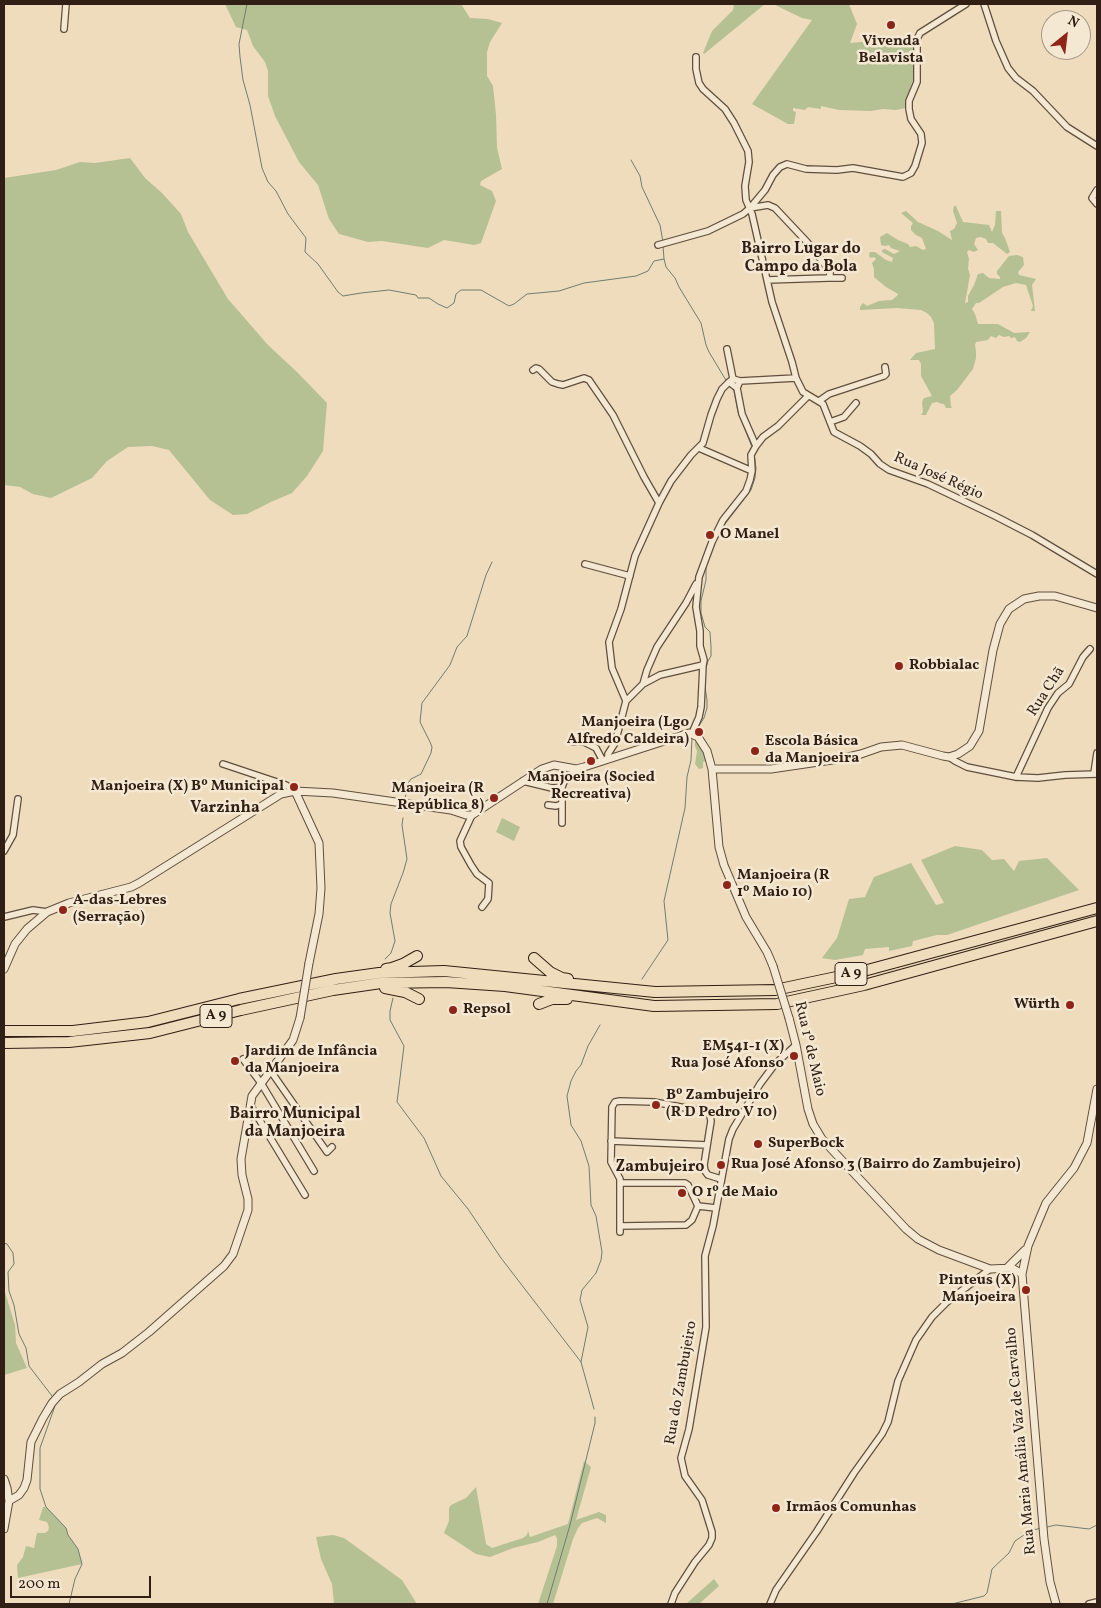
<!DOCTYPE html>
<meta charset="utf-8">
<style>
body{margin:0}
#map{position:relative;width:1101px;height:1608px;overflow:hidden;background:#eedcbc;font-family:Vollkorn,serif}
canvas{display:block}
.frame{position:absolute;inset:0;border:5px solid #311e14;pointer-events:none}
.north{position:absolute;left:1041px;top:10px;width:50px;height:50px;box-sizing:border-box;background:#f4e8d3;border:1px solid #a69787;border-radius:50%;rotate:29deg;font-size:14px;font-weight:700;line-height:20px;text-align:center;color:#311e14}
.north::after{content:'';display:block;margin:auto;width:18px;height:22px;background:#8f2418;clip-path:polygon(50% 0,100% 100%,50% 72%,0 100%)}
.scale{position:absolute;left:10px;top:1576px;width:141px;height:22px;box-sizing:border-box;border:2px solid #311e14;border-top:0;padding-left:6px;font-size:15px;line-height:18px;white-space:nowrap;color:#311e14;-webkit-text-stroke:4px #f4e8d3;paint-order:stroke}
</style>
<div id="map">
<canvas width="1101" height="1608"></canvas>
<div class="frame"></div>
<div class="north">N</div>
<div class="scale">200 m</div>
</div>
<script>
const c = document.querySelector('canvas').getContext('2d');
c.lineJoin = 'round';
function paint(path, color) {
  c.fillStyle = color;
  c.fill(path, 'evenodd');
}
function shape(rows) {
  const path = new Path2D();
  for (const r of rows) {
    path.moveTo(r[0], r[1]);
    for (let i = 2; i < r.length; i += 2) path.lineTo(r[i], r[i + 1]);
  }
  return path;
}
function trace(path, color, width, dash) {
  c.strokeStyle = color;
  c.lineWidth = width;
  c.lineCap = dash ? 'butt' : 'round';
  c.setLineDash(dash || []);
  c.stroke(path);
}
function write(font, color, halo, rows, align = 'center') {
  c.font = font + ' Vollkorn,serif';
  c.lineWidth = 5;
  c.setLineDash([]);
  c.textBaseline = 'middle';
  c.strokeStyle = halo;
  c.fillStyle = color;
  for (const [text, x, y, turn = 0] of rows) {
    c.save();
    c.translate(x, y);
    c.rotate((+turn || 0) * Math.PI / 180);
    c.textAlign = isNaN(turn) ? turn : align;
    if (halo) c.strokeText(text, 0, 0);
    c.fillText(text, 0, 0);
    c.restore();
  }
}
const green = shape([
 [225,4,461,4,470,18,488,19,502,23,490,42,487,52,487,76,493,86,496,115,497,148,502,169,481,181,480,185,492,191,496,201,481,243,474,245,444,240,428,248,382,241,368,242,339,234,329,219,318,185,299,162,275,116,268,96,268,71,265,62,253,46,247,30,236,27],
 [734,4,765,4,704,54,703,53,712,31,733,10],
 [773,4,849,4,857,24,850,43,915,37,913,43,915,54,913,63,916,72,910,89,906,108,896,110,883,109,871,111,839,110,821,106,821,109,808,107,805,110,793,108,793,111,796,112,794,124,788,124,752,104,812,20,802,18],
 [130,158,145,178,162,193,181,214,188,232,228,299,268,345,298,373,327,403,323,451,307,476,292,493,271,502,247,514,233,515,210,500,169,450,152,446,128,447,107,461,92,478,51,498,33,494,20,487,4,485,4,178,56,170,80,162,95,163],
 [954,206,956,206,963,222,989,225,992,232,995,225,996,211,1001,211,1002,233,1005,238,1010,252,1007,254,993,243,988,243,986,239,981,237,976,238,974,244,978,250,974,252,969,250,967,252,969,259,968,269,970,275,965,303,968,302,968,296,974,285,978,274,983,273,989,278,1000,279,1000,277,997,274,997,271,1009,256,1017,255,1023,257,1024,265,1018,272,1019,275,1036,279,1032,285,1035,311,1031,311,1033,306,1026,285,1016,283,1003,287,979,303,976,303,972,309,975,314,978,324,998,324,1014,333,1030,332,1026,338,1020,342,1017,341,1015,337,1011,338,1009,336,1004,337,999,335,996,338,991,336,988,340,976,342,975,345,976,351,976,358,973,369,957,390,950,396,951,406,952,408,946,408,944,404,942,404,937,402,932,403,926,415,921,415,923,412,922,402,924,398,932,396,921,376,921,364,919,360,910,360,916,353,935,349,934,323,931,317,927,313,921,310,897,308,860,310,860,307,863,303,867,306,879,301,892,300,897,296,898,294,886,287,874,277,874,269,872,263,876,259,874,257,870,258,869,255,870,252,875,252,886,260,892,262,893,258,882,252,882,250,885,249,894,254,900,251,891,248,889,245,885,246,881,245,880,237,887,233,898,240,908,244,910,247,916,246,923,250,926,249,922,238,916,235,911,230,911,226,913,223,901,213,906,211,918,222,938,231,952,240,950,231,954,229,957,223,953,211],
 [695,739,705,753,706,761,703,762,703,768,699,769,695,764,697,751,695,746],
 [502,818,520,827,514,841,496,832],
 [955,846,982,850,992,860,1004,859,1014,871,1019,861,1047,858,1079,890,947,935,937,935,913,941,912,946,889,951,889,947,865,949,863,955,835,960,822,958,837,938,849,899,865,897,874,877,911,863,936,905,944,903,921,860],
 [4,1289,15,1325,16,1343,27,1368,4,1375],
 [584,1461,591,1467,576,1520,599,1512,606,1515,606,1523,597,1518,582,1523,578,1528,573,1539,553,1604,538,1604,557,1546,557,1538,555,1535,538,1542,513,1548,490,1557,476,1554,444,1533,449,1521,449,1508,451,1505,466,1498,476,1487,486,1544,492,1548,523,1538,527,1535,528,1531,530,1537,568,1524],
 [43,1507,46,1507,66,1528,68,1535,78,1549,82,1564,18,1578,17,1565,23,1557,26,1546,34,1548,37,1533,45,1533,48,1531,49,1527,47,1522,39,1520],
 [333,1535,344,1538,402,1580,417,1604,334,1604,332,1584,321,1559,316,1537],
 [714,1579,719,1586,699,1604,686,1604]
]);
const stream = shape([
 [247,4,239,44,240,57,243,80,250,105,262,168,268,182,276,191,288,214,306,238,305,252,318,264,338,292,343,296,361,293,389,290,416,295,418,298,429,298,438,304,447,308,454,303,456,294,461,290,481,290,509,306,514,304,527,294,559,291,584,283,636,276,648,271,654,261,664,259],
 [631,160,640,176,642,187,660,225,663,242],
 [663,246,664,259,666,267,675,278,679,287,701,323,706,345,709,352,727,382],
 [730,385,734,391,738,412,752,447],
 [722,528,751,490,755,478,756,468,754,453],
 [706,668,708,661,711,656,711,647,710,632,705,627,701,613,701,601,706,580,706,566],
 [695,732,704,718,707,708,707,700,705,687],
 [405,799,408,783,411,779,421,774,431,753,432,747,430,742,420,722,422,703,450,665,457,647,467,636,486,575,492,562],
 [385,959,391,953,395,941,390,913,391,904,403,873,407,859,402,825,403,818],
 [642,979,668,940,664,901,685,808,687,777,691,760,692,738],
 [393,998,390,1011,390,1020,404,1046,397,1102,424,1138,441,1176,468,1209,501,1258,581,1362,594,1409],
 [4,1243,7,1244,13,1253,14,1264,8,1272,9,1291,14,1305,19,1334,26,1348,29,1366,52,1396],
 [581,1362,588,1327,580,1300,582,1290,596,1273,601,1260,602,1252,596,1216,591,1205,589,1166,581,1141,571,1125,567,1096,571,1081,576,1071,581,1065,588,1046,600,1025],
 [55,1406,40,1448,40,1489,46,1507,66,1528,68,1535,78,1549,82,1564,75,1579,69,1604],
 [1047,1527,1056,1525,1089,1529,1097,1525],
 [547,1604,570,1525,595,1423,595,1417],
 [952,1604,984,1596,987,1593,992,1569,1009,1553,1015,1541,1030,1531,1041,1528]
]);
const minor = shape([
 [984,4,996,41,1008,68,1016,78,1033,91,1067,127,1097,146],
 [64,29,66,4],
 [696,57,696,69,699,83,703,89,725,109,734,123,748,151,749,162,745,186,746,200,752,214,772,302,792,362,796,378,803,392,823,404,834,432,860,446,871,454,880,464,889,470,928,484,995,516,1032,535,1097,574],
 [1097,190,1092,198,1097,204],
 [750,208,768,205,775,208,807,242,830,271,830,275,828,278,767,280],
 [658,245,708,231,743,214,750,208,765,190,773,175,780,167,787,164,806,169,837,170,853,168,903,177,911,173,915,166,922,143,921,134,911,119,909,109,909,101,917,82,917,39,920,33,966,4],
 [828,278,842,278],
 [727,349,733,379],
 [533,370,536,368,539,369,552,382,558,384,563,385,584,378,589,380,613,415,644,477,659,503],
 [740,381,737,388,729,382,733,379,740,381,796,378],
 [819,401,829,394,884,376,886,374,885,367],
 [830,422,844,417,856,403],
 [756,446,763,437,778,426,808,396],
 [699,448,752,471],
 [585,564,630,576],
 [643,684,660,675,703,665],
 [626,701,612,668,609,642,621,609,635,556,659,503,671,481,691,455,703,443,711,415,717,399,722,389,729,382],
 [692,733,699,717,701,707,703,665,704,660,700,646,700,631,696,607,699,577,712,542,723,520,746,491,750,480,752,471,751,455,756,446,742,414,737,388],
 [574,742,578,741,584,742,596,748,603,761],
 [949,757,955,761,967,767,1016,777,1038,778,1065,775,1097,774],
 [608,759,608,754,615,743,626,701,643,684,647,670,657,647,686,603,696,584],
 [223,764,286,785,295,791],
 [1094,773,1097,753],
 [1016,777,1048,708,1058,693,1069,684,1083,657,1090,649],
 [523,781,552,788,562,787],
 [548,805,556,806,562,804],
 [472,815,460,841,461,847,471,865,477,874,489,883,488,899,482,907],
 [562,823,562,787,564,782,576,769],
 [4,851,13,835,18,799],
 [4,917,33,910,47,912],
 [243,1059,261,1083,314,1171],
 [270,1070,327,1152,332,1147],
 [251,1106,305,1195],
 [611,1141,707,1145],
 [620,1183,685,1183,688,1185,698,1206],
 [621,1226,686,1225,692,1220,698,1206,716,1208],
 [620,1232,620,1179,611,1162,612,1107,615,1102,620,1101,654,1102,702,1111,708,1113,710,1116,711,1121,704,1165,705,1171,708,1175,721,1179],
 [671,1604,675,1593,695,1562,709,1545,712,1538,712,1532,702,1500,685,1476,681,1458,689,1429,706,1327,705,1256,713,1226,729,1139,733,1129,760,1084,775,1064,796,1045],
 [770,1604,776,1590,817,1531,854,1473,882,1434,888,1422,898,1381,916,1340,932,1317,947,1302,990,1269],
 [1089,1604,1097,1602]
]);
const tertiary = shape([
 [712,769,771,769,839,759,861,754,881,747,902,745,943,756,949,757,958,754,970,746,979,731,993,650,1000,624,1009,609,1024,599,1039,596,1055,596,1097,608],
 [295,791,319,843,321,888,319,914,309,963],
 [4,969,15,944,27,929,47,912,69,903,131,887,139,883,281,794,295,791,333,793,451,810,466,815,472,815,542,769,554,765,576,769,584,767,689,733,698,737,707,751,712,769,719,847,724,865,746,917,767,952,773,966],
 [789,1018,796,1045,808,1109,813,1124,822,1139,906,1229,918,1239,939,1250,990,1269,1012,1268,1022,1274],
 [1008,1267,1025,1250],
 [4,1479,7,1488,9,1501,4,1529],
 [9,1501,19,1495,24,1488,27,1480,31,1442,43,1418,52,1403,60,1394,79,1382,102,1364,122,1353,149,1332,224,1266,233,1254,248,1210,248,1199,242,1175,241,1159,252,1096,293,1040,300,1018],
 [1056,1604,1050,1582,1044,1539,1022,1274,1028,1246,1046,1203,1074,1168,1087,1143,1097,1089]
]);
const motorway = shape([
 [534,958,550,972,562,978,568,979],
 [386,969,392,968,403,964,417,956],
 [385,988,405,992,419,999],
 [539,1004,552,999,567,999],
 [4,1031,73,1031,148,1022,239,999,336,979,379,973,444,971,655,992,775,990,860,972,1097,908],
 [4,1043,69,1042,150,1033,241,1010,333,990,381,983,446,982,505,986,654,1006,777,1004,864,985,1097,921]
]);
const tertiaryBridge = shape([
 [773,966,789,1018],
 [300,1018,309,963]
]);
const markers = [
 [891,25,5,"#8f2418"],
 [710,535,5,"#8f2418"],
 [899,666,5,"#8f2418"],
 [699,732,5,"#8f2418"],
 [755,751,5,"#8f2418"],
 [591,761,5,"#8f2418"],
 [294,787,5,"#8f2418"],
 [494,798,5,"#8f2418"],
 [727,885,5,"#8f2418"],
 [63,910,5,"#8f2418"],
 [1070,1005,5,"#8f2418"],
 [453,1010,5,"#8f2418"],
 [794,1056,5,"#8f2418"],
 [235,1061,5,"#8f2418"],
 [656,1105,5,"#8f2418"],
 [758,1144,5,"#8f2418"],
 [721,1165,5,"#8f2418"],
 [682,1193,5,"#8f2418"],
 [1026,1290,5,"#8f2418"],
 [776,1508,5,"#8f2418"]
];
const shields = [
 [851,974,32],
 [216,1016,32]
];
const shieldNames = [
 ["A 9",851,974],
 ["A 9",216,1016]
];
const poiNames = [
 ["Vivenda",891,42,"center"],
 ["Belavista",891,59,"center"],
 ["O Manel",720,535],
 ["Robbialac",909,666],
 ["Manjoeira (Lgo",689,723,"right"],
 ["Alfredo Caldeira)",689,740,"right"],
 ["Escola Básica",765,742],
 ["da Manjoeira",765,759],
 ["Manjoeira (Socied",591,778,"center"],
 ["Recreativa)",591,795,"center"],
 ["Manjoeira (X) Bº Municipal",284,787,"right"],
 ["Manjoeira (R",484,789,"right"],
 ["República 8)",484,806,"right"],
 ["Manjoeira (R",737,876],
 ["1º Maio 10)",737,893],
 ["A-das-Lebres",73,901],
 ["(Serração)",73,918],
 ["Würth",1060,1005,"right"],
 ["Repsol",463,1010],
 ["EM541-1 (X)",784,1047,"right"],
 ["Rua José Afonso",784,1064,"right"],
 ["Jardim de Infância",245,1052],
 ["da Manjoeira",245,1069],
 ["Bº Zambujeiro",666,1096],
 ["(R D Pedro V 10)",666,1113],
 ["SuperBock",768,1144],
 ["Rua José Afonso 3 (Bairro do Zambujeiro)",731,1165],
 ["O 1º de Maio",692,1193],
 ["Pinteus (X)",1016,1281,"right"],
 ["Manjoeira",1016,1298,"right"],
 ["Irmãos Comunhas",786,1508]
];
const streetNames = [
 ["Rua José Régio",938,477,24],
 ["Rua Chã",1047,692,-57],
 ["Rua 1º de Maio",809,1049,77],
 ["Rua do Zambujeiro",682,1383,-80],
 ["Rua Maria Amália Vaz de Carvalho",1022,1441,-95]
];
const neighbourhoodNames = [
 ["Bairro Lugar do",801,250],
 ["Campo da Bola",801,268],
 ["Varzinha",225,809],
 ["Bairro Municipal",295,1115],
 ["da Manjoeira",295,1133],
 ["Zambujeiro",660,1168]
];
paint(green, '#b5c193');
trace(stream, '#6f7d71', 1);
trace(minor, '#604e3e', 8);
trace(tertiary, '#604e3e', 9);
trace(motorway, '#311e14', 12);
trace(minor, '#f4e8d3', 5.5);
trace(tertiary, '#f4e8d3', 7);
trace(motorway, '#eedcbc', 10);
trace(tertiaryBridge, '#604e3e', 9, []);
trace(tertiaryBridge, '#f4e8d3', 7);
for (const [x, y, r, color] of markers) {
  const dot = new Path2D();
  dot.arc(x, y, r, 0, 2 * Math.PI);
  c.fillStyle = color;
  c.fill(dot);
  trace(dot, '#f4e8d3', 2);
}
for (const [x, y, w] of shields) {
  const box = new Path2D();
  box.roundRect(x - w / 2, y - 11.5, w, 23, 4);
  c.fillStyle = '#f4e8d3';
  c.fill(box);
  trace(box, '#311e14', 1);
}
write('bold 14px', '#311e14', null, shieldNames);
write('bold 15px', '#311e14', '#f4e8d3', poiNames, 'left');
write('15px', '#311e14', '#f4e8d3', streetNames);
write('bold 16px', '#311e14', '#f4e8d3', neighbourhoodNames);
</script>
